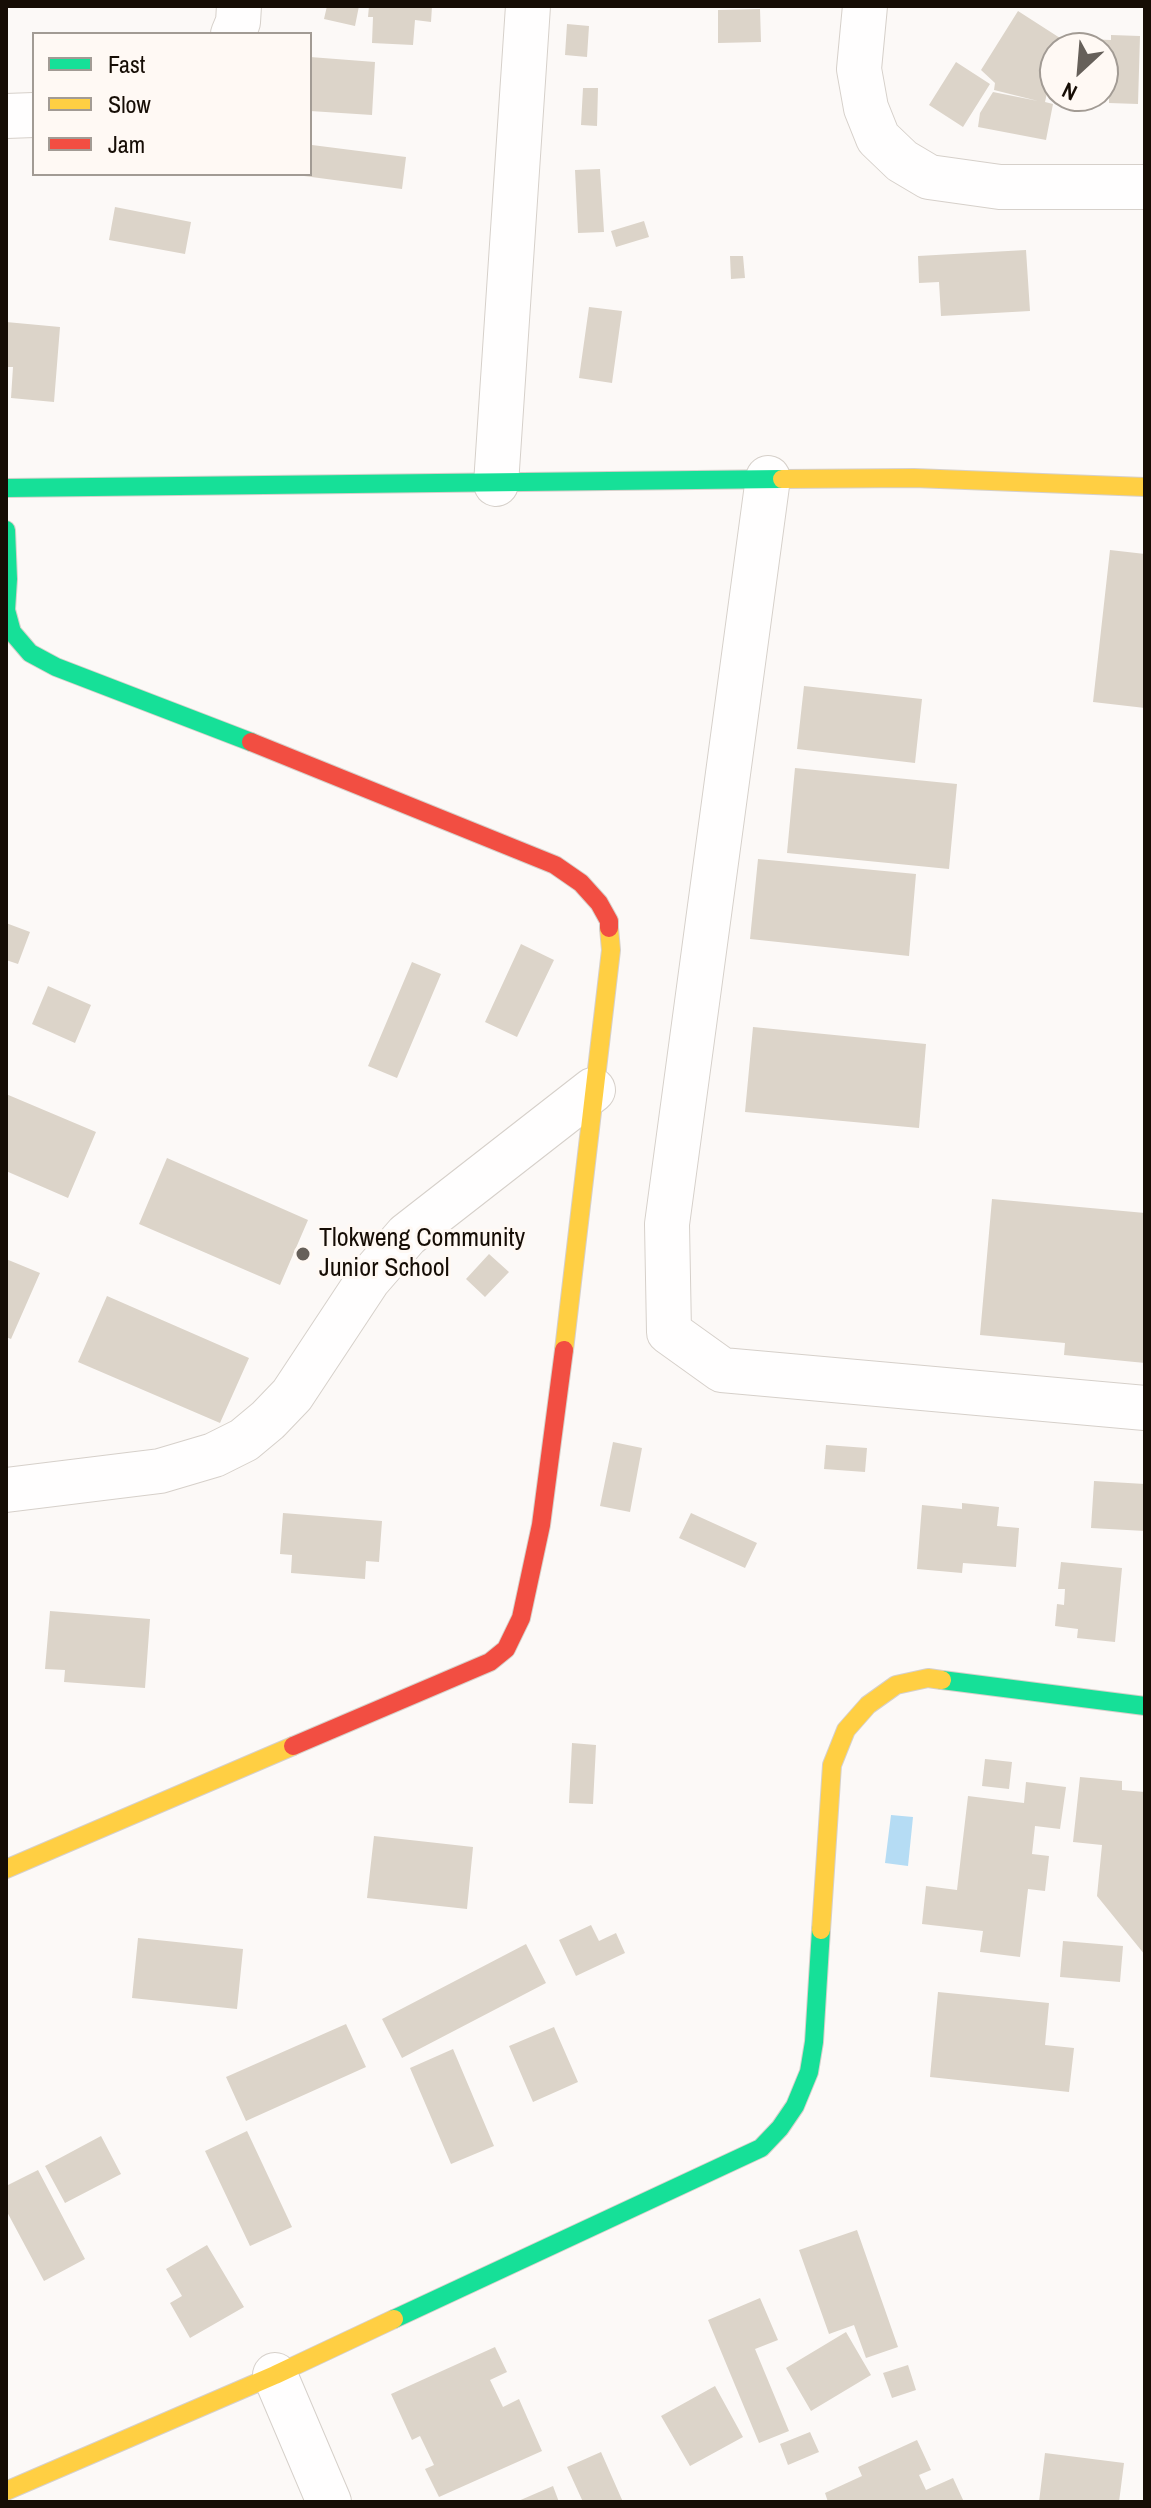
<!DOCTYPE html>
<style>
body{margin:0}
#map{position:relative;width:1151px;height:2508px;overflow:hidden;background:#fcf9f7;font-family:"Archivo Narrow",sans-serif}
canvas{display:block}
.frame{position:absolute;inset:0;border:8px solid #160d05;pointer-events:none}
.legend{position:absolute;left:32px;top:32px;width:280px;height:144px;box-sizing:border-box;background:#fff9f4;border:2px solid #a29b94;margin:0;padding:10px 14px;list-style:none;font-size:24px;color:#160d05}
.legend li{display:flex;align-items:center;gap:16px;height:40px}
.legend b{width:40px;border:2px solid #a29b94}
.north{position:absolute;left:1039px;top:32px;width:80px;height:80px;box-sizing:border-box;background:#fff9f4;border:2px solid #a29b94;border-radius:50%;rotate:206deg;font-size:22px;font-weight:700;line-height:32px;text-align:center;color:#160d05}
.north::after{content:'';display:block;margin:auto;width:28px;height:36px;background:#66605a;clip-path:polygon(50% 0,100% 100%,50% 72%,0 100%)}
</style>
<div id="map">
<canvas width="1151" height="2508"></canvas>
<div class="frame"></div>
<ul class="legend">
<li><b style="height:10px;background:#16e098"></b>Fast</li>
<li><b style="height:10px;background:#ffcf43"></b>Slow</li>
<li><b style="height:10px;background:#f24e42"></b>Jam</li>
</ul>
<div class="north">N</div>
</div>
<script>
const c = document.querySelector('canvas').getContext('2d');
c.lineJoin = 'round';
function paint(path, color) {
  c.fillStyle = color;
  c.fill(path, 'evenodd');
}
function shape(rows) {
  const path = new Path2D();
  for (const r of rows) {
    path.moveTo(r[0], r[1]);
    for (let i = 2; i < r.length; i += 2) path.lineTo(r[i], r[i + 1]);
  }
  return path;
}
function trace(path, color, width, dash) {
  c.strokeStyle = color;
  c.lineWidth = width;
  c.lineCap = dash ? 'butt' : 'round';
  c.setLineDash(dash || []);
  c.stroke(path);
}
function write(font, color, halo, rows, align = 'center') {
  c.font = font + ' "Archivo Narrow",sans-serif';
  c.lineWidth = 6;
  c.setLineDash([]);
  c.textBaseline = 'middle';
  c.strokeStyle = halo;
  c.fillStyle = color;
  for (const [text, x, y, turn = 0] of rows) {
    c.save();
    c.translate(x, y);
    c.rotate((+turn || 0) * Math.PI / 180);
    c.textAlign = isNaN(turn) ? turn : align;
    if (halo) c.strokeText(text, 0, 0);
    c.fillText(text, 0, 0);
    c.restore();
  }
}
const water = shape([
 [891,1815,913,1817,908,1866,885,1863]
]);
const building = shape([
 [327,6,359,6,355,26,324,19],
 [369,6,432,6,431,22,415,20,413,45,372,43,373,17,368,17],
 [760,9,761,42,718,43,718,10],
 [1018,11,1060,38,1111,40,1111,35,1140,36,1138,104,1109,103,1109,92,1103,92,1103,48,1055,48,1055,94,1047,93,1045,102,1053,104,1046,140,978,127,980,113,993,92,1038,101,994,90,995,83,981,70],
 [567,24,589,26,587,57,565,55],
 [310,57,375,62,372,115,310,111],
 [956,62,990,84,963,127,929,105],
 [583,88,598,88,597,126,581,125],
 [312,145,406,157,402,189,304,176,310,174],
 [600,169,604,232,578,233,575,170],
 [115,207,191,222,185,254,109,240],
 [644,221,649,237,616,247,611,231],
 [1026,250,1030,311,941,316,939,282,919,283,918,256],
 [730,256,743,256,745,278,731,279],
 [589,307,622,311,612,383,579,378],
 [6,322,60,327,54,402,11,398,13,367,6,367],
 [1110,550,1145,554,1145,708,1093,702],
 [804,686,922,699,915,763,797,749],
 [795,768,957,784,949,869,787,853],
 [758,859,916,874,909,956,750,939],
 [6,923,30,932,18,964,6,960],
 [521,944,554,960,517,1037,485,1022],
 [412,962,441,974,397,1078,368,1066],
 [48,986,91,1005,75,1043,32,1024],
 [753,1027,926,1044,919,1128,745,1112],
 [6,1094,96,1132,68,1198,6,1171],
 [167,1158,308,1220,280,1285,139,1224],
 [992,1199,1145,1213,1145,1363,1064,1355,1065,1343,980,1335],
 [489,1254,509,1272,485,1297,466,1279],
 [6,1259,40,1273,11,1339,6,1337],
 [107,1296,249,1358,220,1423,78,1362],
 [613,1442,642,1448,630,1512,600,1506],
 [826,1445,867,1448,865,1472,824,1469],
 [1094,1481,1145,1484,1145,1531,1091,1528],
 [962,1503,999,1507,997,1526,1019,1528,1016,1567,963,1563,962,1573,917,1569,922,1505,962,1509],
 [283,1513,382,1521,379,1562,366,1561,365,1579,291,1573,292,1555,280,1554],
 [691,1513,757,1543,745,1568,679,1538],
 [1061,1562,1122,1568,1115,1642,1077,1638,1078,1629,1055,1626,1057,1604,1064,1605,1065,1589,1058,1589],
 [50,1611,150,1619,145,1688,64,1682,65,1670,45,1669],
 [572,1743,596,1745,593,1804,569,1803],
 [985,1759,1012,1762,1009,1789,982,1786],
 [1080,1777,1122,1781,1122,1790,1145,1792,1145,1955,1097,1896,1102,1845,1073,1842],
 [1026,1782,1066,1787,1060,1829,1035,1826,1032,1854,1049,1856,1045,1891,1028,1889,1020,1957,980,1952,983,1931,922,1924,926,1886,957,1890,968,1796,1024,1803],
 [374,1836,473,1847,467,1909,367,1898],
 [591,1925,599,1941,616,1933,625,1953,576,1976,559,1940],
 [138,1938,243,1949,237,2009,132,1998],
 [1063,1941,1123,1946,1120,1982,1060,1977],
 [526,1944,546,1983,402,2058,382,2019],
 [938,1992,1049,2003,1045,2045,1074,2048,1069,2092,930,2077],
 [346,2024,366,2067,246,2121,226,2077],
 [554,2027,578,2082,533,2102,509,2046],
 [453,2049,494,2146,451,2164,410,2068],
 [247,2131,292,2227,250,2246,205,2151],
 [101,2136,121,2174,65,2203,45,2166],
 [38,2170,85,2259,44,2281,6,2210,6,2186],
 [857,2230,898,2347,866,2358,854,2325,829,2334,799,2250],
 [207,2245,244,2307,190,2338,170,2303,182,2296,166,2269],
 [760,2298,778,2340,755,2349,789,2431,759,2443,708,2320],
 [846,2332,871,2375,811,2411,786,2368],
 [495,2347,507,2372,490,2380,503,2407,519,2399,542,2451,439,2497,425,2469,434,2465,420,2436,412,2440,391,2394],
 [908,2365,916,2390,892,2398,883,2373],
 [715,2386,743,2437,690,2466,661,2416],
 [810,2432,819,2452,788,2465,780,2444],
 [917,2440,931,2470,919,2475,926,2490,953,2478,964,2502,828,2502,825,2493,862,2476,858,2467],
 [601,2452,623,2502,583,2502,567,2467],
 [1045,2453,1124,2463,1119,2502,1039,2502],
 [553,2486,559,2502,516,2502]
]);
const street = shape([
 [865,6,859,69,866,108,878,138,902,161,929,177,1000,187,1145,187],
 [233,34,238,22,239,6],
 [6,116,34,115],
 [768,478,667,1224,669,1332,722,1370,1145,1408],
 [496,484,528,6],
 [6,1490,160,1471,214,1455,244,1440,268,1420,292,1395,368,1280,407,1235,593,1090],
 [275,2375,329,2502]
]);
const fast = shape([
 [6,488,782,479],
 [6,530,8,579,6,610,12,632,30,653,56,667,251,742],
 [942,1680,1145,1706],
 [394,2319,761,2148,780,2128,795,2106,809,2072,814,2042,821,1930]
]);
const slow = shape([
 [782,479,914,478,1145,487],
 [564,1350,611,950,609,928],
 [6,1869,293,1746],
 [821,1930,832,1765,846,1730,868,1705,896,1685,928,1678,942,1680],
 [6,2491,275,2375,394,2319]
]);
const jam = shape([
 [251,742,555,865,581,883,599,903,609,921,609,928],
 [293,1746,490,1662,506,1649,521,1618,541,1525,564,1350]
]);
const markers = [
 [303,1254,8,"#66605a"]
];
const poiNames = [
 ["Tlokweng Community",319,1239],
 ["Junior School",319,1269]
];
paint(water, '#b5dcf4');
paint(building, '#dcd4c9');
trace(street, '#d6d0ca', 46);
trace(fast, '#d6d0ca', 20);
trace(slow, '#d6d0ca', 20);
trace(jam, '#d6d0ca', 20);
trace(street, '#fffefe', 44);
trace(fast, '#16e098', 18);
trace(slow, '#ffcf43', 18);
trace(jam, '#f24e42', 18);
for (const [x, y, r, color] of markers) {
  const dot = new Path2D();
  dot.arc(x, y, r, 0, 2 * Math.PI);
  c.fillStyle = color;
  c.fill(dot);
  trace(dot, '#fff9f4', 3);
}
write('26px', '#160d05', '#fff9f4', poiNames, 'left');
</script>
